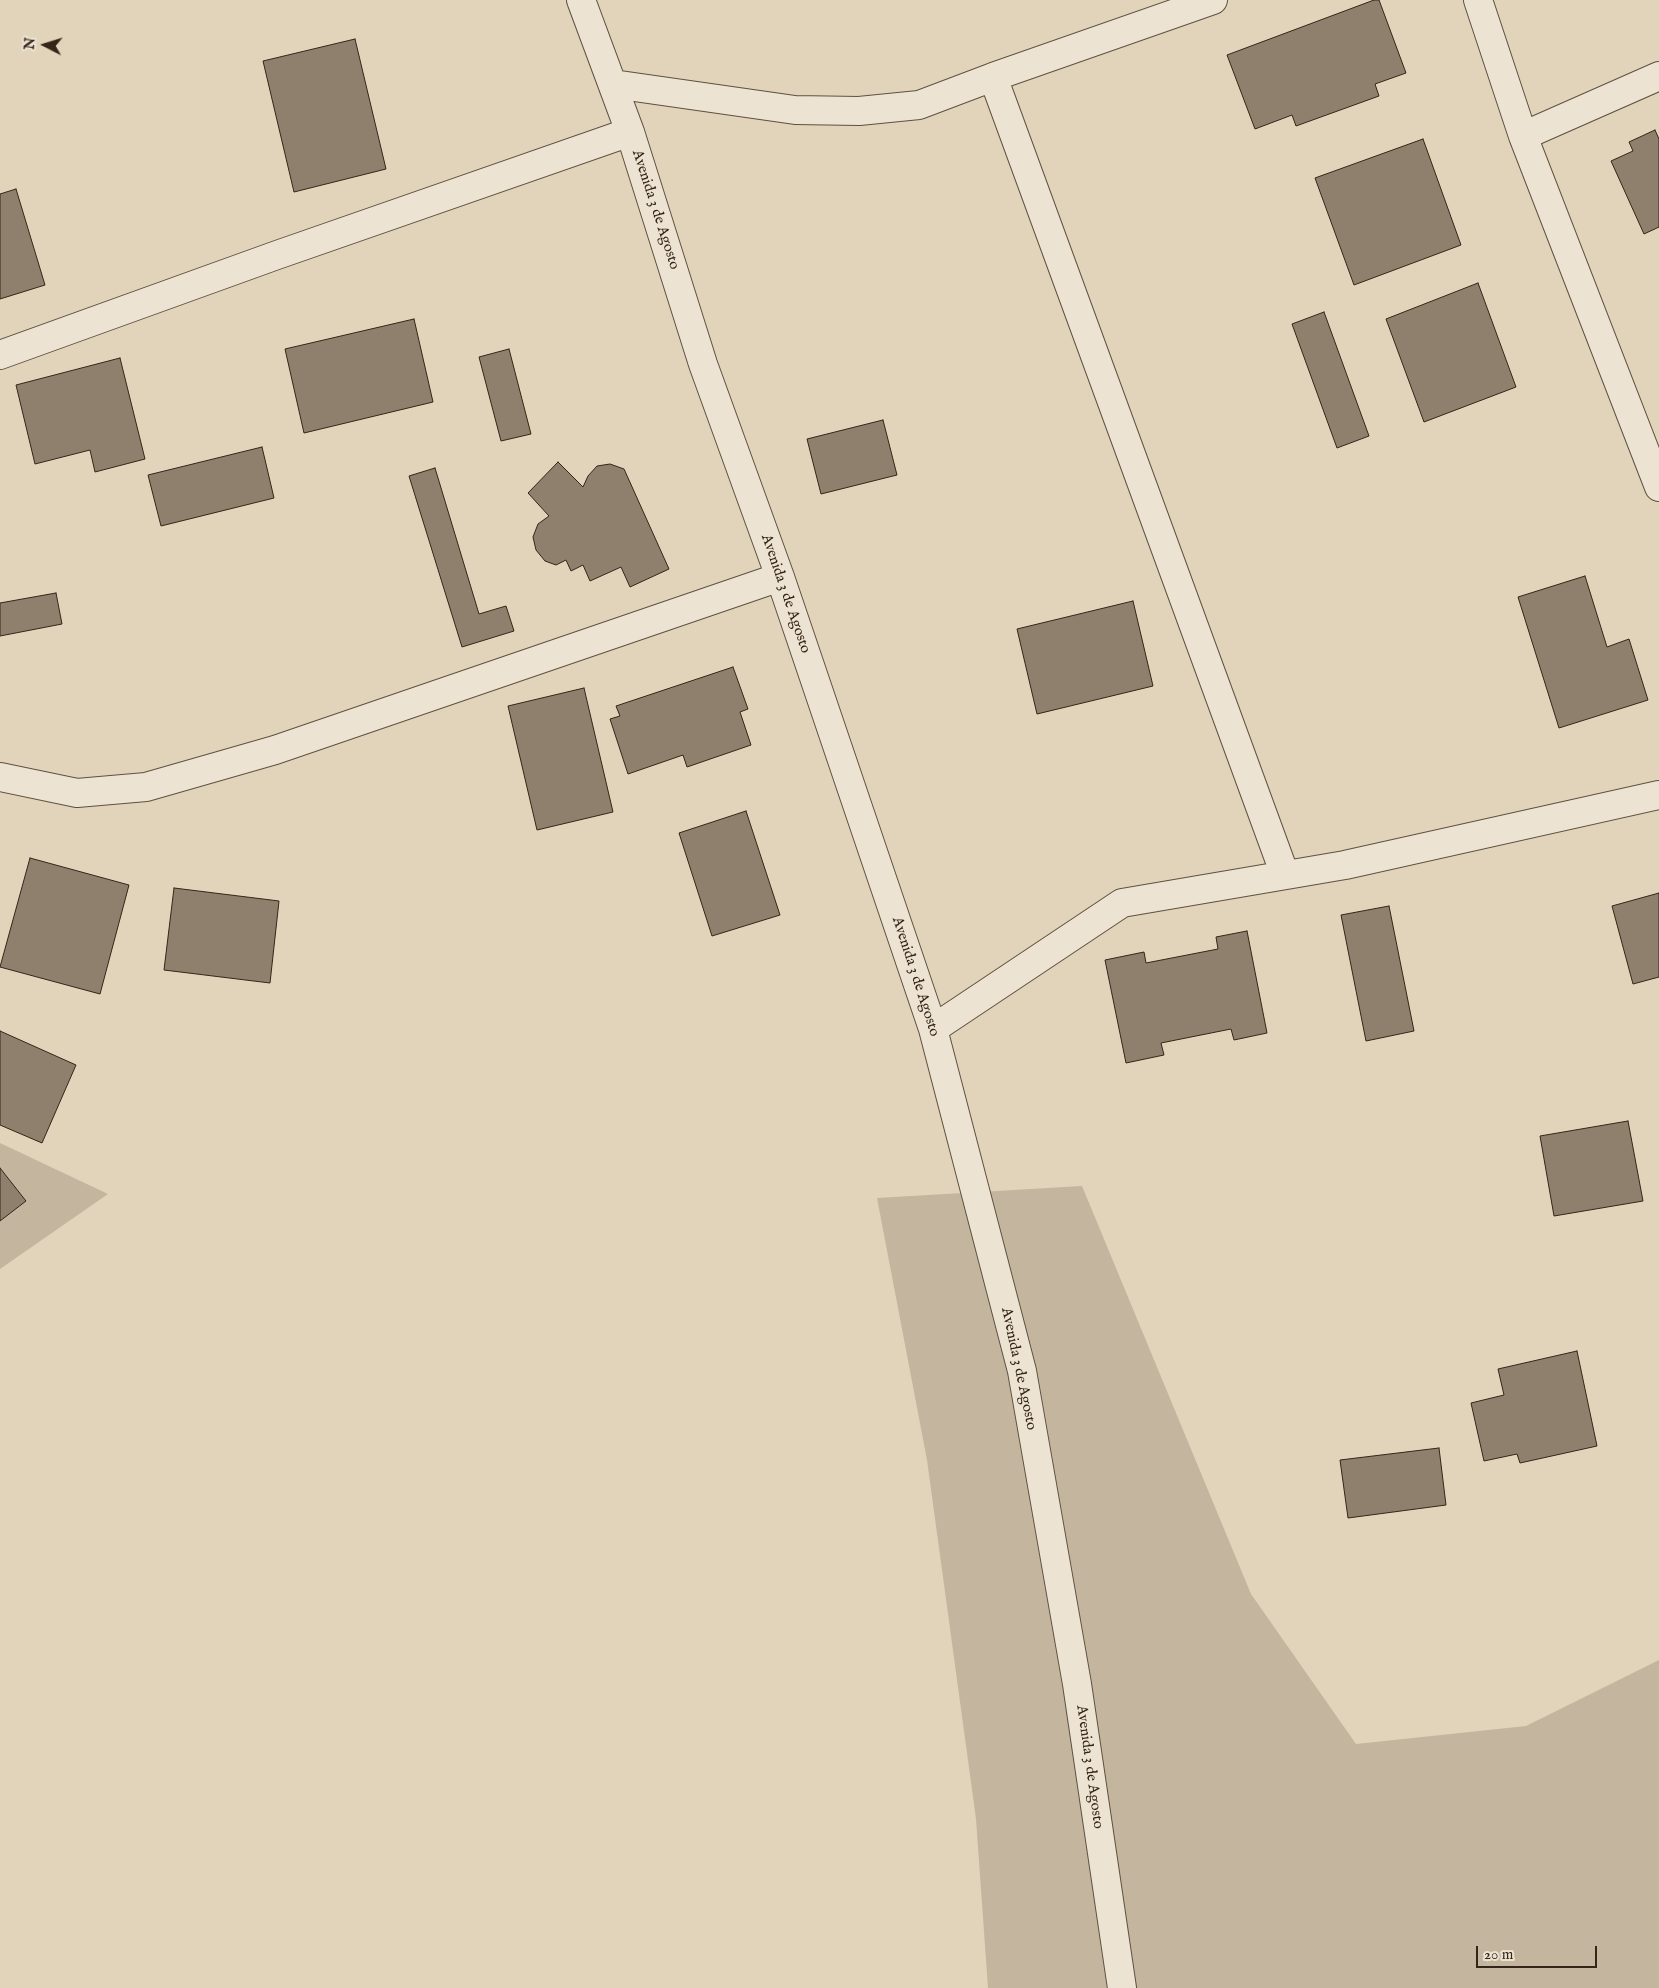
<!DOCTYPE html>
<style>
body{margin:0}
#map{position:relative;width:1659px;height:1988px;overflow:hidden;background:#e1d4ba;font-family:"IM FELL English",serif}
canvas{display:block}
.north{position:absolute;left:20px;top:20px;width:50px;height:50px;-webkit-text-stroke:4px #ece3d2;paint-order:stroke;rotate:275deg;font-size:14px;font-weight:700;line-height:20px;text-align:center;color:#342518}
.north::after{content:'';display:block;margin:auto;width:18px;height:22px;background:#342518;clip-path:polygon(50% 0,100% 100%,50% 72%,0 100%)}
.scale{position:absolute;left:1476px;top:1946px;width:121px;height:22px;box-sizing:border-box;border:2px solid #342518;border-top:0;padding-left:6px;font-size:15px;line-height:18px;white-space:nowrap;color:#342518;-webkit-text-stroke:4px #ece3d2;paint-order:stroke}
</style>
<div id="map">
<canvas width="1659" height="1988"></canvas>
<div class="north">N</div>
<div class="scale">20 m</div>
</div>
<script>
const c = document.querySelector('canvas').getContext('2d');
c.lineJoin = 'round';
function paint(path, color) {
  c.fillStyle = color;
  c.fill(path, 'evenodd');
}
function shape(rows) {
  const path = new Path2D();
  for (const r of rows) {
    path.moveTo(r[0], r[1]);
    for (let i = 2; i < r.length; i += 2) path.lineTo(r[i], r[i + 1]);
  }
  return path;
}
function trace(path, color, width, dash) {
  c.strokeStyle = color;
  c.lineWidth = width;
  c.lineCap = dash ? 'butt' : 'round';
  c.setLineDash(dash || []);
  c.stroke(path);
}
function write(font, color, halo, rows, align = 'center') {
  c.font = font + ' "IM FELL English",serif';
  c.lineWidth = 4;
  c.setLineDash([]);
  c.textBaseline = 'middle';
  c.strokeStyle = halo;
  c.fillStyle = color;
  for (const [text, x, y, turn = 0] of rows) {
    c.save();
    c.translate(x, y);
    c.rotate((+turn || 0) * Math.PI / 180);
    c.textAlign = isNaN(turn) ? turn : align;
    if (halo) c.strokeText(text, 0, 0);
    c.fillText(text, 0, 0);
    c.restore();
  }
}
const green = shape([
 [0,1143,108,1194,0,1269],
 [1082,1186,1251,1594,1356,1744,1526,1726,1659,1660,1659,1988,988,1988,976,1819,927,1460,877,1198]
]);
const building = shape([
 [1374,0,1379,0,1406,73,1375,84,1379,96,1296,126,1292,115,1255,129,1227,55,1374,0],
 [355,39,386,169,294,192,263,61,355,39],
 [1655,130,1659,139,1659,227,1644,234,1611,161,1633,151,1629,142,1655,130],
 [1423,139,1461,245,1354,285,1315,178,1423,139],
 [16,189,45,285,0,299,0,194,16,189],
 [1478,283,1516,387,1424,422,1386,319,1478,283],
 [1324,312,1369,436,1337,448,1292,324,1324,312],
 [414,319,433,402,304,433,285,349,414,319],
 [509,349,531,434,501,441,479,357,509,349],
 [120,358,145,459,95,472,90,450,35,464,16,385,120,358],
 [883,420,897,475,821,494,807,439,883,420],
 [262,447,274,498,161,526,148,475,262,447],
 [558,462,583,487,588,476,597,466,610,464,624,469,669,569,630,587,621,567,590,581,583,565,571,571,566,560,556,565,545,561,536,550,533,537,538,524,549,516,528,493,558,462],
 [435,468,479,614,506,606,514,631,462,647,409,476,435,468],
 [1585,576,1607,647,1629,639,1648,700,1559,728,1518,597,1585,576],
 [56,593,62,624,0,636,0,603,56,593],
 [1133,601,1153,686,1037,714,1017,629,1133,601],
 [733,667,748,709,740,712,751,745,687,767,683,755,628,774,610,719,620,716,616,706,733,667],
 [584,688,613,812,537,830,508,706,584,688],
 [746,811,780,915,712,936,679,833,746,811],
 [30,858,129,885,100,994,0,967,30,858],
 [174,888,279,901,270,983,164,970,174,888],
 [1659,893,1659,977,1633,984,1612,906,1659,893],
 [1389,906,1414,1031,1366,1041,1341,915,1389,906],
 [1247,931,1267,1033,1234,1040,1231,1029,1161,1043,1164,1055,1126,1063,1105,960,1144,952,1146,963,1218,949,1216,937,1247,931],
 [0,1031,76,1065,42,1143,0,1125,0,1031],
 [1628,1121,1643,1201,1554,1216,1540,1136,1628,1121],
 [0,1168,26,1201,0,1221,0,1168],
 [1577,1351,1597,1446,1520,1463,1517,1454,1484,1461,1471,1403,1504,1395,1498,1369,1577,1351],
 [1439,1448,1446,1505,1348,1518,1340,1460,1439,1448]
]);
const minor = shape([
 [581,0,630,132,703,364,780,577,933,1029,1022,1371,1077,1684,1122,1988],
 [1478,0,1523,136,1659,487],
 [993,77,1285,875],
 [613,84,795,110,859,111,919,105,993,77,1213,0],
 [1523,136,1659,76],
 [0,355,277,255,630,132],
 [0,777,77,793,146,787,275,750,780,577],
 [933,1029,1122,903,1345,865,1659,795]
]);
const streetNames = [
 ["Avenida 3 de Agosto",655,210,72],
 ["Avenida 3 de Agosto",785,594,71],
 ["Avenida 3 de Agosto",915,977,72],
 ["Avenida 3 de Agosto",1018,1369,78],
 ["Avenida 3 de Agosto",1089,1767,82]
];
paint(green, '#c4b69e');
paint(building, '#8e806c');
trace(building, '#342518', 1);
trace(minor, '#5f5140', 30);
trace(minor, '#ece3d2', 28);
write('15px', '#342518', '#ece3d2', streetNames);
</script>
